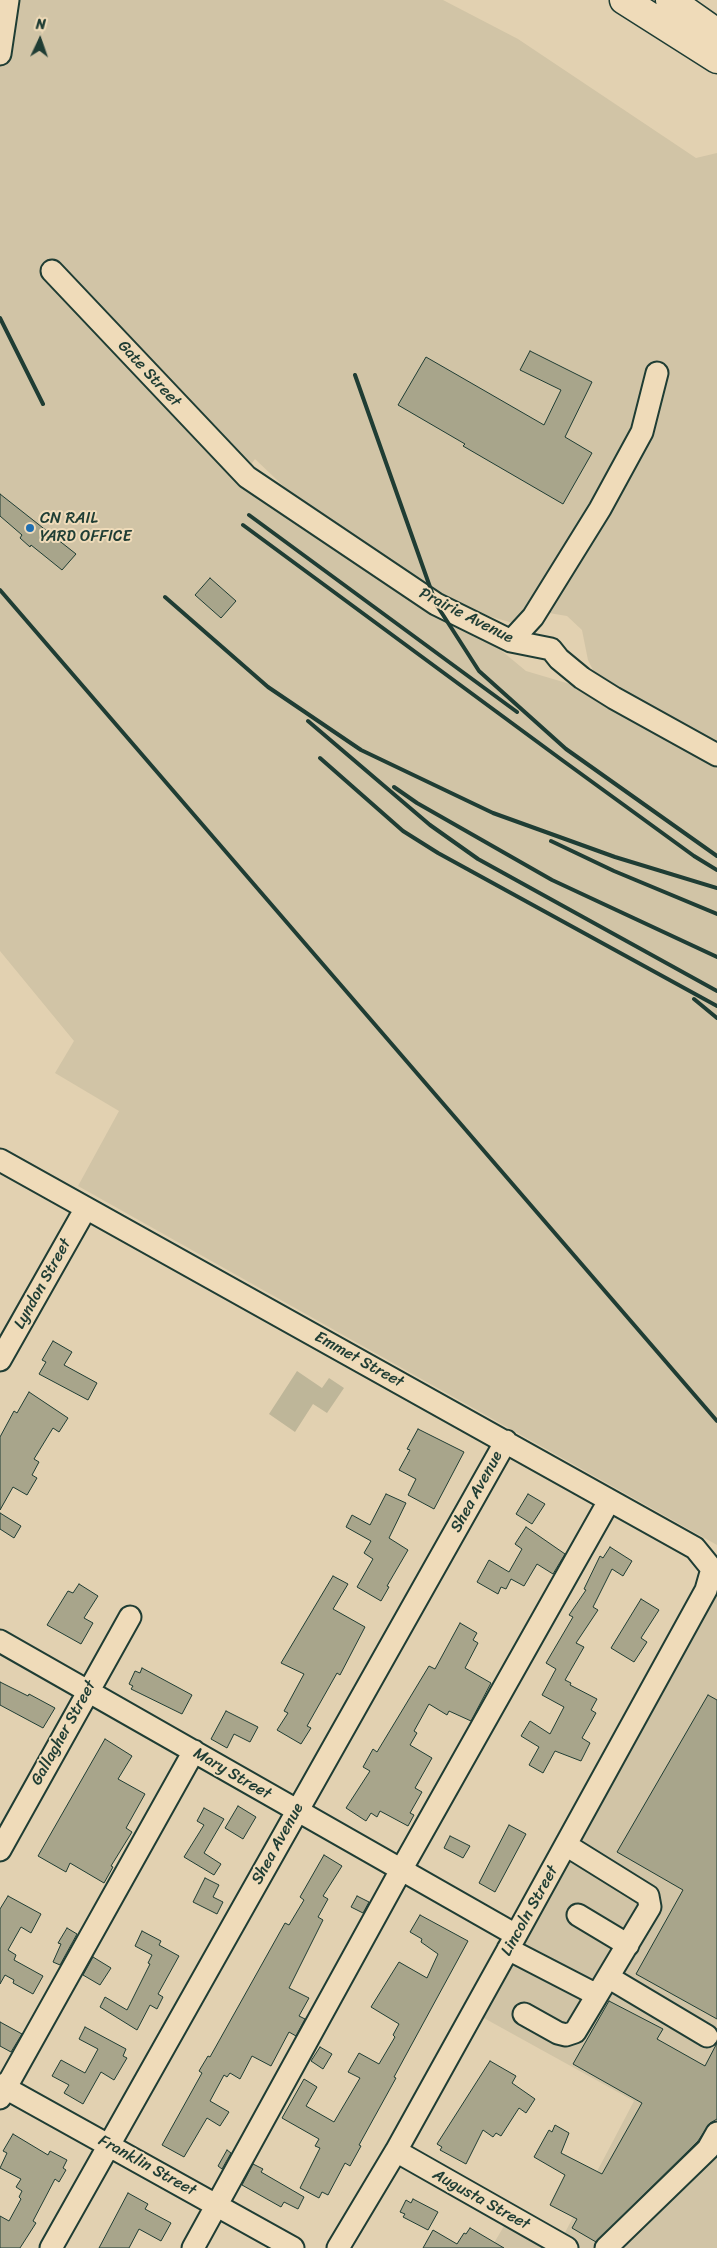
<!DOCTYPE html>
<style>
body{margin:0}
#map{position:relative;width:717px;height:2248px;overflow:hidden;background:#e2d1b1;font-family:Sriracha,sans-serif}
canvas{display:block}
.north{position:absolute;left:15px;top:15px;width:50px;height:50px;-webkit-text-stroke:4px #efdbb9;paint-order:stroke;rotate:3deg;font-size:14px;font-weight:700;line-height:20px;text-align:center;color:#1f3d34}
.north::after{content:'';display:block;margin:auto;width:18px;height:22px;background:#1f3d34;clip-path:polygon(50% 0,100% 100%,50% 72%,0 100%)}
</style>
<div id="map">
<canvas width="717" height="2248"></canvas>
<div class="north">N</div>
</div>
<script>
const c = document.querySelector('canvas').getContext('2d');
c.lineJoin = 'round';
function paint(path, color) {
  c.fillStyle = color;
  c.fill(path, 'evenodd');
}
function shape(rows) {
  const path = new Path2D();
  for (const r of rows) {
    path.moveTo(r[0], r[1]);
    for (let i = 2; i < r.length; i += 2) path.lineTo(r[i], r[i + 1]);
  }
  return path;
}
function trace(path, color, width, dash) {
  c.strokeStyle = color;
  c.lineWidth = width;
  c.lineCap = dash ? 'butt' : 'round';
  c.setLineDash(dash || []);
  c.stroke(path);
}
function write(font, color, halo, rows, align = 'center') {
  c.font = font + ' Sriracha,sans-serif';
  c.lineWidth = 4;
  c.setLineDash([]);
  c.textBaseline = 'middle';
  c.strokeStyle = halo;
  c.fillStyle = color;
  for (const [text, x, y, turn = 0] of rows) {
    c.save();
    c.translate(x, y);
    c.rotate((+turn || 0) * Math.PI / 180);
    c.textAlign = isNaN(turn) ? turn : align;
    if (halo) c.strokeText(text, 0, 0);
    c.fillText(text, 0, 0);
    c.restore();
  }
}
const built = shape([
 [0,0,443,0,518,39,696,158,717,153,717,744,610,685,593,670,588,660,582,630,567,616,549,613,516,624,482,614,417,581,297,499,255,459,238,483,497,647,526,671,580,687,717,769,717,1545,78,1186,119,1111,55,1073,74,1041,0,951],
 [717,1570,717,2248,491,2248,510,2216,559,2244,634,2101,473,2012]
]);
const green = shape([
 [297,1371,322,1388,329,1378,344,1388,327,1413,313,1404,295,1432,269,1414]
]);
const building = shape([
 [530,351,592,382,565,437,592,453,563,504,463,446,465,444,398,405,426,357,544,425,561,390,520,370,530,351],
 [0,494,76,554,62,570,31,545,30,547,20,538,22,535,0,516,0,494],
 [210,578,236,601,221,618,195,595,210,578],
 [53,1341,72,1352,64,1365,97,1383,88,1400,39,1374,46,1362,42,1360,53,1341],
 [29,1392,68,1418,59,1432,53,1428,34,1459,39,1462,32,1475,37,1478,27,1495,13,1487,0,1510,0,1437,14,1411,17,1413,29,1392],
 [418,1429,464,1452,434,1509,408,1495,416,1479,399,1470,410,1450,407,1449,418,1429],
 [386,1494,406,1503,389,1538,408,1550,387,1586,389,1587,381,1601,357,1587,373,1559,364,1553,371,1541,346,1527,352,1515,370,1525,386,1494],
 [528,1494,545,1504,532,1524,516,1514,528,1494],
 [0,1513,21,1526,14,1538,0,1529,0,1513],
 [526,1527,565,1554,553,1574,537,1564,524,1586,511,1579,506,1589,501,1587,498,1594,477,1582,489,1560,509,1572,522,1549,515,1544,526,1527],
 [610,1547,632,1561,623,1576,612,1569,593,1607,598,1610,576,1643,584,1647,565,1680,571,1683,570,1685,597,1699,591,1710,596,1713,582,1738,590,1743,581,1761,555,1751,543,1773,529,1765,539,1747,521,1736,530,1721,550,1734,564,1707,542,1695,556,1669,546,1663,573,1617,569,1615,586,1590,584,1589,600,1556,603,1558,610,1547],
 [333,1576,348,1584,333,1609,365,1627,340,1675,337,1673,307,1726,311,1728,301,1744,277,1730,288,1713,284,1711,304,1674,281,1663,333,1576],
 [79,1584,98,1596,84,1618,93,1623,81,1644,47,1625,68,1591,73,1593,79,1584],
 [641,1599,659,1610,641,1638,647,1642,634,1662,611,1648,641,1599],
 [460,1623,477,1633,473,1640,478,1643,465,1668,491,1683,471,1721,449,1711,447,1715,429,1704,414,1731,417,1733,410,1745,432,1758,415,1788,422,1792,410,1813,414,1815,408,1826,380,1811,377,1817,371,1813,366,1821,346,1808,370,1771,363,1767,373,1749,377,1752,429,1666,435,1669,460,1623],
 [142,1668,192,1695,182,1714,131,1689,133,1686,129,1684,135,1671,140,1673,142,1668],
 [0,1682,28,1696,29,1694,55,1708,43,1728,0,1705,0,1682],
 [708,1695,717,1700,717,2019,636,1974,683,1890,617,1852,708,1695],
 [226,1711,258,1727,250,1742,234,1734,227,1748,211,1739,226,1711],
 [105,1739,132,1756,118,1779,145,1794,126,1828,132,1832,111,1866,113,1867,104,1883,70,1863,66,1872,38,1856,105,1739],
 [238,1806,256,1817,243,1839,225,1828,238,1806],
 [204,1808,224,1819,204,1853,221,1864,214,1875,184,1857,204,1825,197,1821,204,1808],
 [509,1825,526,1834,495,1892,479,1883,509,1825],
 [450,1836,470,1846,463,1858,444,1848,450,1836],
 [324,1855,342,1866,323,1896,328,1899,318,1917,323,1920,289,1988,309,1998,299,2016,305,2019,296,2036,289,2032,271,2066,252,2056,240,2079,230,2073,227,2077,224,2075,210,2101,229,2112,220,2126,207,2118,184,2157,162,2145,202,2073,199,2071,208,2056,210,2057,285,1923,289,1925,304,1900,300,1897,324,1855],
 [205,1878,219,1885,213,1897,223,1902,217,1914,193,1902,205,1878],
 [8,1896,41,1914,31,1933,21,1927,8,1950,16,1955,14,1960,43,1976,33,1994,13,1983,14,1980,5,1975,0,1984,0,1909,8,1896],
 [357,1896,369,1902,363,1913,351,1907,357,1896],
 [420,1915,468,1941,394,2077,396,2078,359,2145,361,2146,350,2166,345,2163,328,2195,322,2192,319,2198,300,2188,320,2148,315,2146,319,2139,282,2118,304,2079,317,2087,306,2106,334,2122,360,2078,348,2072,359,2053,379,2064,395,2037,393,2035,399,2024,371,2007,399,1962,427,1978,438,1954,421,1942,422,1939,410,1932,420,1915],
 [67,1928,77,1934,60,1965,53,1962,61,1944,58,1943,67,1928],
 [142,1931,161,1941,159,1945,179,1956,158,1994,163,1997,157,2009,150,2005,137,2030,100,2007,105,1997,127,2010,150,1964,148,1963,152,1955,135,1946,142,1931],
 [93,1957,111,1968,100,1985,83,1975,93,1957],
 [609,2001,663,2029,657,2039,705,2066,717,2043,717,2119,710,2123,698,2141,596,2242,572,2228,577,2219,550,2205,565,2175,534,2157,549,2130,552,2132,555,2125,569,2133,561,2153,602,2174,642,2103,573,2064,609,2001],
 [0,2022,22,2034,11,2052,0,2046,0,2022],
 [85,2027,126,2049,123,2056,127,2058,114,2080,101,2072,83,2104,64,2093,69,2085,52,2076,61,2060,85,2073,98,2049,79,2039,85,2027],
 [320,2047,332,2054,323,2069,311,2061,320,2047],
 [490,2061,516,2076,512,2083,535,2099,526,2113,519,2108,501,2136,496,2133,493,2137,483,2130,466,2164,440,2150,442,2147,437,2144,490,2061],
 [13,2134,48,2155,50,2151,67,2160,63,2168,66,2170,59,2182,55,2179,33,2221,36,2223,20,2248,0,2248,0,2216,9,2221,21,2199,19,2197,22,2191,16,2187,21,2179,0,2168,7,2153,3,2151,13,2134],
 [227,2150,231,2153,222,2169,218,2166,227,2150],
 [253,2164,263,2169,261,2172,304,2197,298,2209,284,2202,281,2207,242,2185,253,2164],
 [128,2193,148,2204,145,2209,171,2223,161,2241,139,2229,129,2248,99,2248,128,2193],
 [413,2199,438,2212,428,2230,403,2217,405,2214,400,2212,406,2200,411,2203,413,2199],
 [470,2228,504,2248,423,2248,433,2230,457,2244,464,2233,466,2234,470,2228]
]);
const minor = shape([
 [0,54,8,0],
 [52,271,247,477,436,604,511,641,551,649,559,659,582,678,614,698,717,755],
 [511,641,533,617,600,509,642,432,657,373],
 [0,1160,695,1548,712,1569,706,1590,516,1935,396,2151,338,2248],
 [0,1360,86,1208],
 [0,1641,516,1935],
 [0,1850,130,1617],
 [578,1915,628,1945],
 [508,1949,597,1995],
 [608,1977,707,2036],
 [524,2014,558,2033,566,2035,575,2032,650,1907,648,1896,566,1845],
 [0,2085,293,2248],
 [0,2098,194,1751],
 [396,2151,567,2248],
 [51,2248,506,1441],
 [193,2248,401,1870,609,1501],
 [606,2248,708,2149,717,2133]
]);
const highway = shape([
 [624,0,717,59],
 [670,0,717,33]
]);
const rail = shape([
 [0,318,43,404],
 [355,375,436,604,479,671,566,749,717,856],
 [249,515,517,712],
 [243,525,562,760,694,856,717,870],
 [0,590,717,1421],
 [165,597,268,687,361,750,493,813,615,857,717,888],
 [308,721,430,825,478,859,717,991],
 [320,758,403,831,438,853,717,1006],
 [394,787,417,803,552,880,717,957],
 [551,841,614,871,717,914],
 [694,999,717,1018]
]);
const markers = [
 [30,528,5,"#1f6fb2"]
];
const streetNames = [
 ["Gate Street",149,374,47],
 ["Prairie Avenue",466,616,27],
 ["Lyndon Street",43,1284,-61],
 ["Emmet Street",359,1360,29],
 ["Shea Avenue",477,1492,-61],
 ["Gallagher Street",64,1733,-61],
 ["Mary Street",232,1774,30],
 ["Shea Avenue",278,1844,-61],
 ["Lincoln Street",530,1911,-61],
 ["Franklin Street",147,2166,29],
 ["Augusta Street",481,2200,29]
];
const poiNames = [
 ["CN RAIL",40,519],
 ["YARD OFFICE",40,537]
];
paint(built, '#d1c4a6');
paint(green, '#beb699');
paint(building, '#a8a58b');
trace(building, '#1f3d34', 1);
trace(minor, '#1f3d34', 25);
trace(highway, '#1f3d34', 31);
trace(minor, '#efdbb9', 21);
trace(highway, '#efdbb9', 28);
trace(rail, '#1f3d34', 4);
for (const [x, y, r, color] of markers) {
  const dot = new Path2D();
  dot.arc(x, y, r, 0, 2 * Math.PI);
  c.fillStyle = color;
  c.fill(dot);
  trace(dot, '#efdbb9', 2);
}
write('16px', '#1f3d34', '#efdbb9', streetNames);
write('16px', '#1f3d34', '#efdbb9', poiNames, 'left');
</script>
